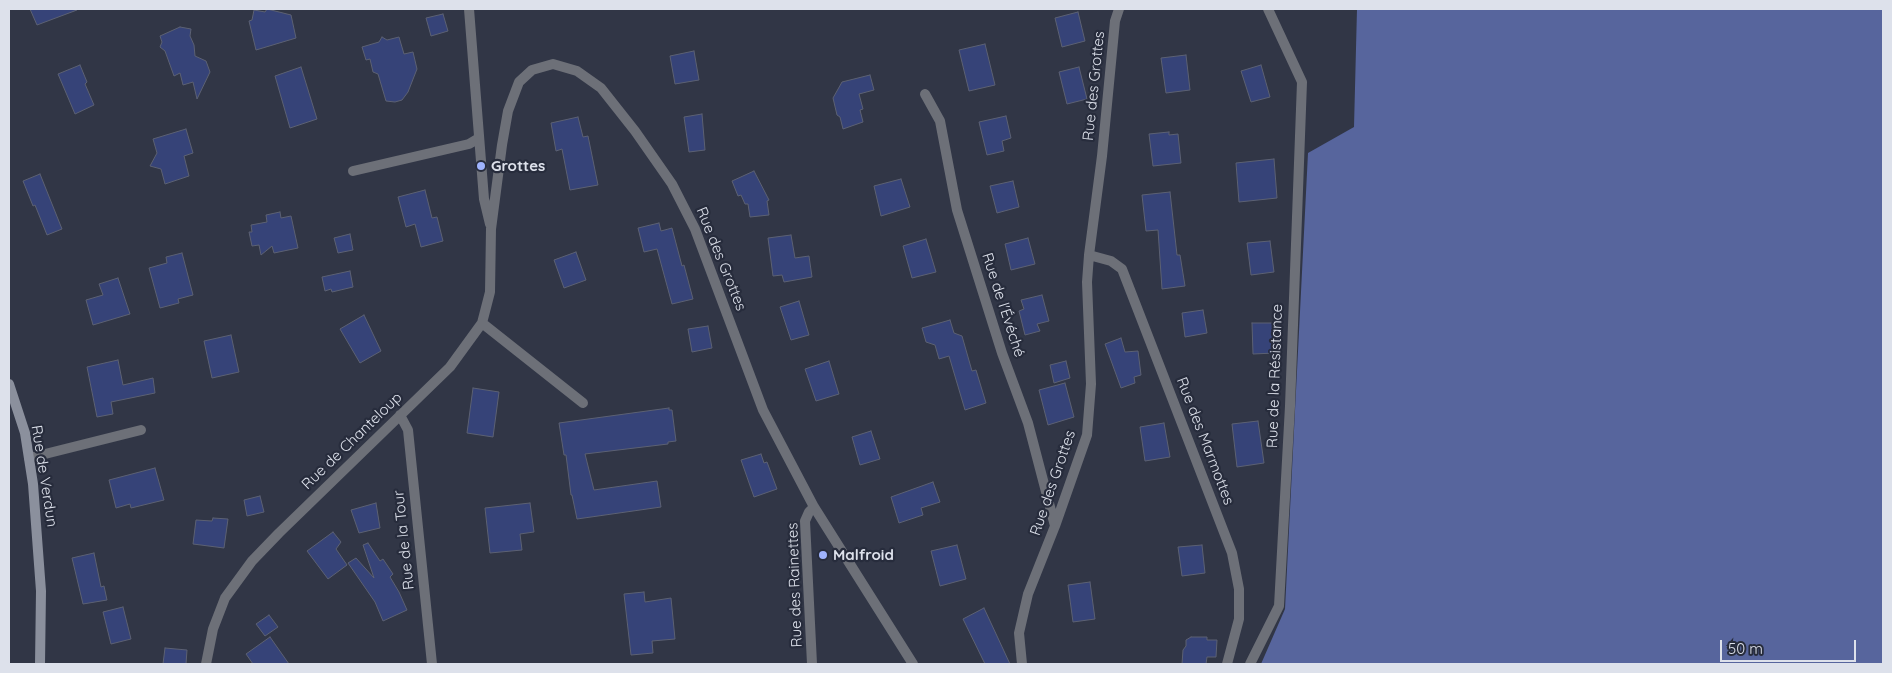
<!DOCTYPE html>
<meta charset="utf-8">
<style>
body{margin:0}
#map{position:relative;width:1892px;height:673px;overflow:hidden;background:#313646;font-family:Quicksand,sans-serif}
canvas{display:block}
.frame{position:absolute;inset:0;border:10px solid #dde1eb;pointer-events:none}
.scale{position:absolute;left:1720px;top:640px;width:136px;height:22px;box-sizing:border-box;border:2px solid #dde1eb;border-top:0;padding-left:6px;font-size:15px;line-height:18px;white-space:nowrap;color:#dde1eb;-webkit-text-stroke:4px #272c3c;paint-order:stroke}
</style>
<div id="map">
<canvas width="1892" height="673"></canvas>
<div class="frame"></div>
<div class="scale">50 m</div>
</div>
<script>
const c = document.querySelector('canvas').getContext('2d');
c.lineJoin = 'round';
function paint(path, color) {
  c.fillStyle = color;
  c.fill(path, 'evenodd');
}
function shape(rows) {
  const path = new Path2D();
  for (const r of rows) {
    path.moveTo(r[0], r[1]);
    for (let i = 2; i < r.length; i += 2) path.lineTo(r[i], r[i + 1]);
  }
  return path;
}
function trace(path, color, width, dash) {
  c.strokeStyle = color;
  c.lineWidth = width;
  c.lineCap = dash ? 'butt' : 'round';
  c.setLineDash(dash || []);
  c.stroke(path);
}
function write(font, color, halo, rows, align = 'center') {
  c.font = font + ' Quicksand,sans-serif';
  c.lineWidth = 4.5;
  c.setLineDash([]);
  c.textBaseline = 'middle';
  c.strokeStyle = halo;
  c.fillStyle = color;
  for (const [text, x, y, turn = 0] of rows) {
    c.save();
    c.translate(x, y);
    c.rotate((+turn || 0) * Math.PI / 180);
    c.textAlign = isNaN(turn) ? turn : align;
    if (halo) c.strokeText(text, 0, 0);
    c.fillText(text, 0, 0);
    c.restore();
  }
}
const forest = shape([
 [1357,9,1883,9,1883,664,1261,664,1285,609,1308,153,1354,127]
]);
const building = shape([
 [30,9,77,9,77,10,37,25,30,9],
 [267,9,291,15,296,38,256,50,249,21,252,20,254,10,265,12,267,9],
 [1078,12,1085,41,1062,47,1055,18,1078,12],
 [443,14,448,31,431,36,426,18,443,14],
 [180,27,191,29,190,36,194,45,195,56,206,61,210,72,197,99,193,82,183,85,180,73,174,76,165,51,160,47,162,42,160,36,180,27],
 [382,37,387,40,399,37,404,54,413,52,417,69,408,92,402,100,395,102,386,101,378,74,373,72,370,59,366,60,362,47,379,42,382,37],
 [985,44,995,85,969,91,959,50,985,44],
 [694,51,699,80,675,84,670,56,694,51],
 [1186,55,1190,90,1166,93,1161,58,1186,55],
 [80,65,87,82,85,84,94,105,75,114,58,74,80,65],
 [1261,65,1270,97,1251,102,1241,71,1261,65],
 [301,67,317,119,290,128,275,76,301,67],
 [1079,67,1087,99,1067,104,1059,72,1079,67],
 [870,75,874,90,859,94,863,109,860,110,863,122,843,129,840,117,837,115,833,98,842,82,870,75],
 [702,114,705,150,689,152,684,117,702,114],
 [1006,116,1011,138,1002,141,1004,151,987,155,979,122,1006,116],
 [578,117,583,137,588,136,598,185,570,190,562,149,556,151,551,123,578,117],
 [186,129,193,153,184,156,189,176,165,184,161,169,150,166,157,153,153,139,186,129],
 [1169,132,1169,135,1178,134,1181,163,1153,166,1149,134,1169,132],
 [1274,159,1277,198,1239,202,1236,163,1274,159],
 [754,171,769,200,767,201,769,215,750,217,748,204,745,204,741,195,738,196,732,181,754,171],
 [40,174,62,229,47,235,35,205,33,206,23,181,40,174],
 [901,179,910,207,881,216,874,186,901,179],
 [1013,181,1019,207,997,213,990,186,1013,181],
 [425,190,432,218,437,217,443,241,421,247,415,224,406,227,398,197,425,190],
 [1170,192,1177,255,1180,255,1185,286,1162,289,1158,230,1146,231,1142,195,1170,192],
 [280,212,281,218,291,216,298,248,274,253,272,246,261,255,259,245,252,246,249,232,252,232,251,225,267,222,266,215,280,212],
 [659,223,661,231,672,228,682,266,684,265,693,299,672,304,657,249,644,252,638,228,659,223],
 [350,234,353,250,338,253,334,238,350,234],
 [791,235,795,258,809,256,812,277,784,282,782,275,773,276,768,238,791,235],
 [1028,238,1035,264,1011,270,1005,244,1028,238],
 [926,239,936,272,912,278,903,246,926,239],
 [1270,241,1274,272,1251,275,1247,243,1270,241],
 [576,252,586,280,564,288,554,260,576,252],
 [182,253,193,295,178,299,179,303,160,308,149,268,167,263,166,257,182,253],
 [350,271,353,287,332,292,331,289,325,291,322,277,350,271],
 [118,278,130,314,93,325,86,300,103,295,99,284,118,278],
 [1042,295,1049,321,1037,324,1040,331,1025,335,1019,311,1024,309,1021,300,1042,295],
 [799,301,809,335,791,340,780,307,799,301],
 [1203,310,1207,333,1185,337,1182,313,1203,310],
 [364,315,381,351,360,363,340,329,364,315],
 [950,320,954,333,962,336,972,371,976,370,986,403,965,410,949,356,939,359,935,345,926,342,922,328,950,320],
 [1252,323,1275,323,1275,353,1253,354,1252,323],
 [708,326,712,348,692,352,688,329,708,326],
 [231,335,239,372,212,378,204,341,231,335],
 [1121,338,1125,352,1138,351,1141,375,1134,377,1135,383,1121,388,1105,344,1121,338],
 [118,360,123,385,153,378,155,393,111,402,113,414,97,417,87,367,118,360],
 [829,361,839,394,816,401,805,369,829,361],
 [1066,361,1070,378,1054,383,1050,365,1066,361],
 [1065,383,1074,417,1048,425,1039,390,1065,383],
 [473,388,499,392,493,437,467,433,473,388],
 [669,408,669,410,672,410,676,441,668,442,668,444,585,454,594,490,657,481,661,507,577,519,572,495,571,495,566,455,564,455,559,423,669,408],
 [1258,421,1264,463,1237,467,1232,424,1258,421],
 [1164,423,1170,457,1145,461,1140,427,1164,423],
 [871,431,880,459,860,465,852,437,871,431],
 [761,454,764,463,767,462,777,489,754,497,741,460,761,454],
 [155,468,164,500,131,508,130,504,116,508,109,480,155,468],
 [933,482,940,502,921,508,923,515,899,523,891,497,933,482],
 [260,496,264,512,247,516,244,500,260,496],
 [376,503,380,528,359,533,351,510,376,503],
 [530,503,534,532,520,534,522,550,490,553,485,508,530,503],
 [213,518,228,519,224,548,193,544,196,520,212,521,213,518],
 [333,532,341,542,336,549,347,565,328,579,307,551,333,532],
 [368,543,380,561,383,559,393,574,390,577,399,592,407,610,383,621,375,602,348,563,356,558,374,578,363,545,368,543],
 [957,545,966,579,940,586,931,551,957,545],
 [1202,545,1205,573,1182,576,1178,547,1202,545],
 [94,553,101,587,104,586,107,600,83,604,72,558,94,553],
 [1090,582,1095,619,1073,622,1068,585,1090,582],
 [644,592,645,602,671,598,675,639,652,641,653,653,631,655,624,594,644,592],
 [123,607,131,639,111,644,103,612,123,607],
 [984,608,1010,664,985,664,963,619,984,608],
 [269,615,278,627,265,636,256,624,269,615],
 [270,637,289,664,253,664,246,654,270,637],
 [1191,637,1207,637,1207,640,1217,640,1216,657,1207,657,1206,664,1182,664,1183,650,1186,646,1186,640,1191,637],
 [165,648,187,650,186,664,163,664,165,648]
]);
const street = shape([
 [469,9,484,199,490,224],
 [925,94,940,121,957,210,1002,353,1028,423,1055,526],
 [353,171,469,144,479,138],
 [1089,255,1111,261,1122,269,1232,553,1239,589,1239,619,1227,664],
 [482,323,583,403],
 [400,415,408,430,432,664],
 [29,458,141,430],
 [206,664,213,629,225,598,252,561,279,533,450,367,482,323,490,292,491,229,502,145,508,111,519,82,532,70,553,64,577,71,601,88,635,131,672,184,695,229,763,410,814,507,913,664],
 [812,664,805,521,809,512,814,507],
 [1022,664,1019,633,1028,594,1055,526,1087,435,1091,384,1087,282,1089,255,1102,156,1115,21,1119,9],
 [1250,664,1279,606,1290,406,1302,82,1268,9]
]);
const secondary = shape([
 [9,384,25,433,33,484,41,591,40,664]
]);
const markers = [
 [481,166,5,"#9fb3fd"],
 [823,555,5,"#9fb3fd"]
];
const streetNames = [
 ["Rue des Grottes",1094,86,-84],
 ["Rue des Grottes",721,259,68],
 ["Rue de l'Évéché",1003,305,72],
 ["Rue de la Résistance",1275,376,-88],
 ["Rue de Chanteloup",352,441,-44],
 ["Rue des Marmottes",1205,441,69],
 ["Rue de Verdun",44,476,81],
 ["Rue des Grottes",1053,483,-71],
 ["Rue de la Tour",404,540,-96],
 ["Rue des Rainettes",795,585,-92]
];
const poiNames = [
 ["Grottes",491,166],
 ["Malfroid",833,555]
];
paint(forest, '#57659d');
paint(building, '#364378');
trace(building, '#5c6173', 1);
trace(street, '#6d7078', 10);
trace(secondary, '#8b909d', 10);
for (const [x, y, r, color] of markers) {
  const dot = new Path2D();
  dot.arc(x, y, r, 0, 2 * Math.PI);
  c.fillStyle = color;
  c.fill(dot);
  trace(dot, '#272c3c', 2);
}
write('15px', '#dde1eb', '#272c3c', streetNames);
write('bold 15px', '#dde1eb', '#272c3c', poiNames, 'left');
</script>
